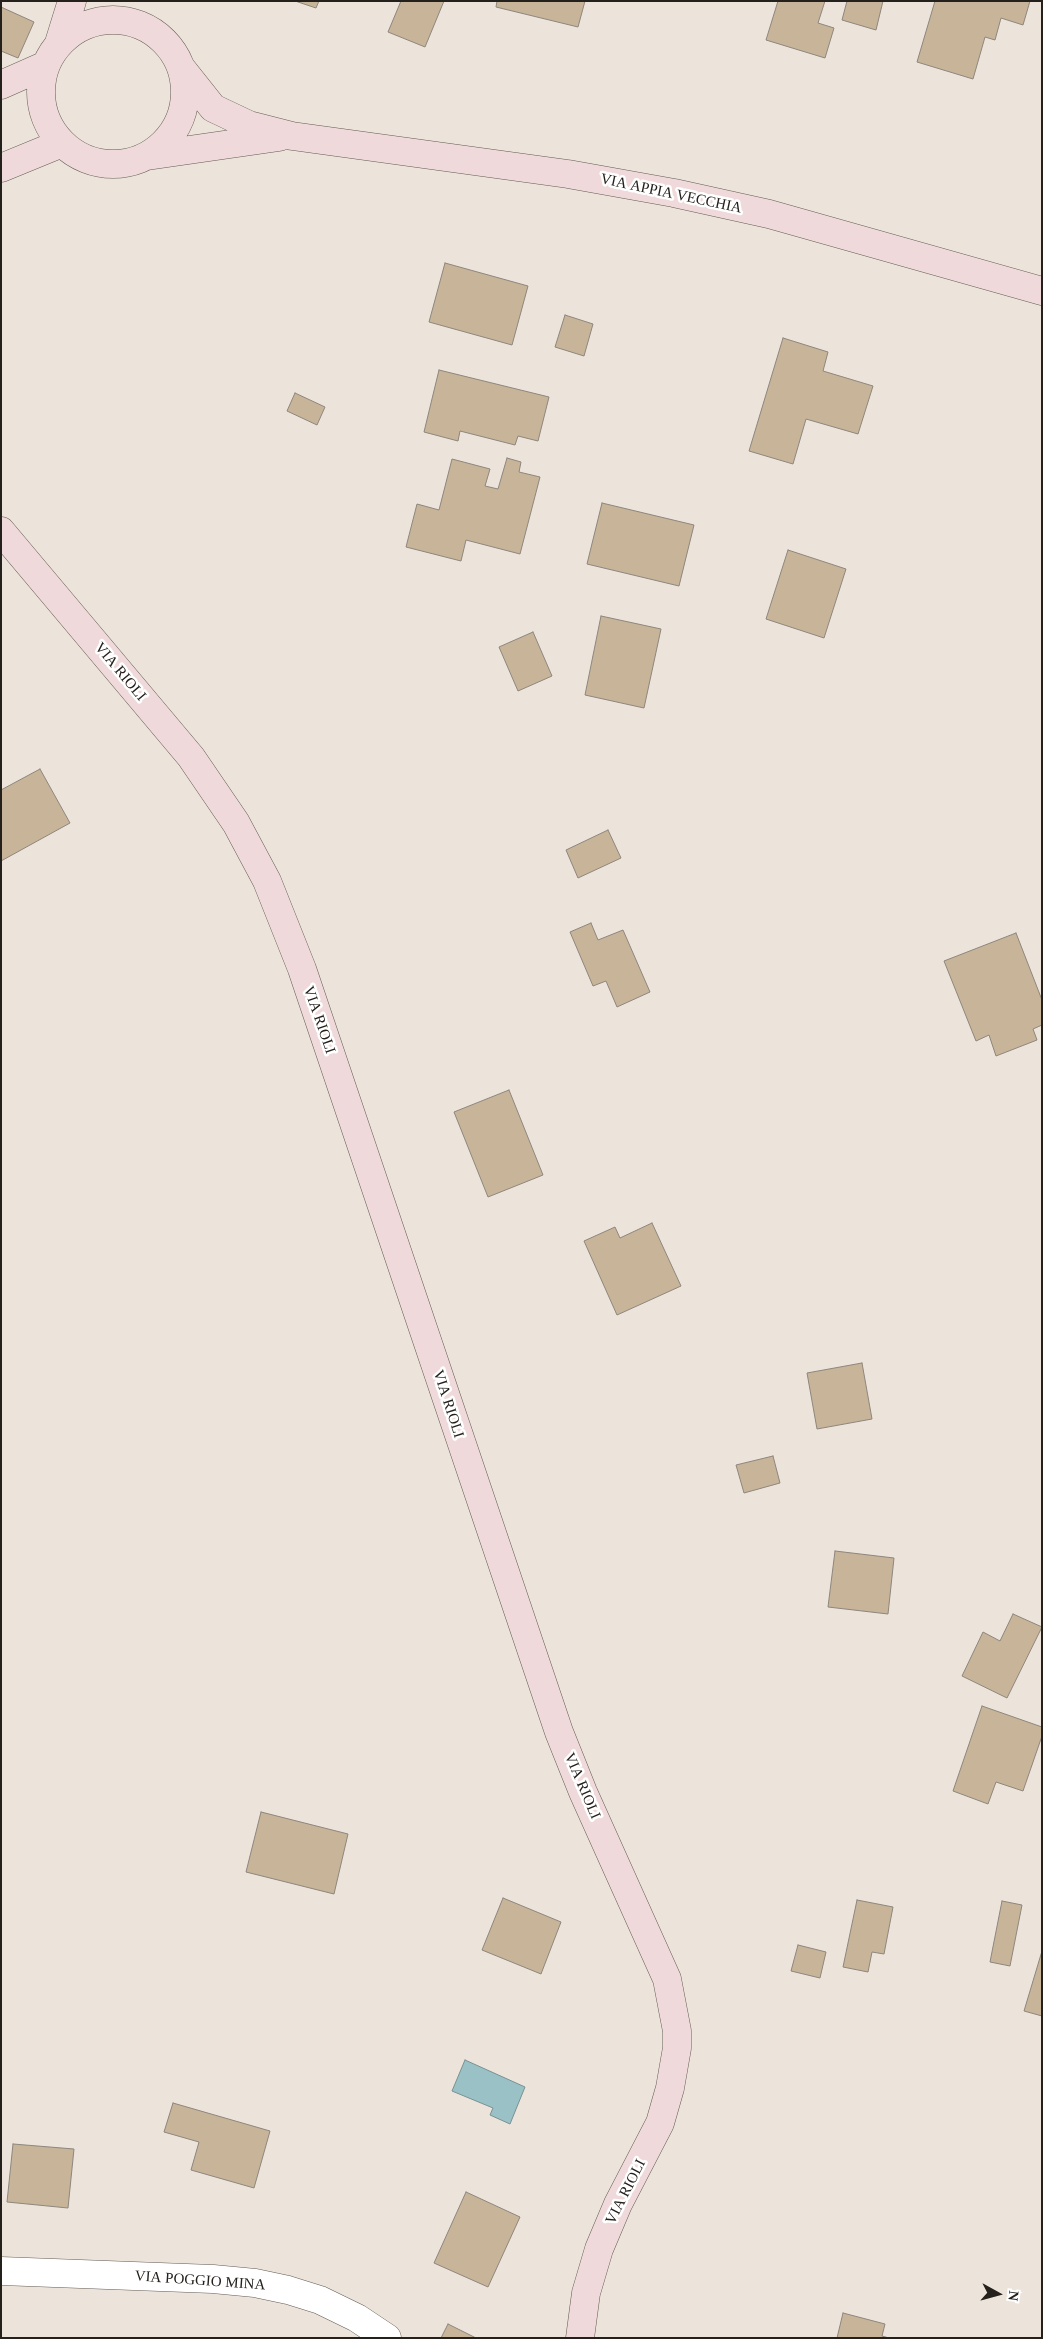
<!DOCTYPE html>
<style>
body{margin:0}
#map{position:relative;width:1043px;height:2339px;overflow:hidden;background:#ece4da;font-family:"Times New Roman",serif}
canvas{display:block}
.frame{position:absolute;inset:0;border:2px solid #24211d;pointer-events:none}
.north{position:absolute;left:973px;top:2269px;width:50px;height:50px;-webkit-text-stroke:4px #fff;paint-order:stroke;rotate:97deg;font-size:14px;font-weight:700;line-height:20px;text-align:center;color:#24211d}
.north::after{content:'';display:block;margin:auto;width:18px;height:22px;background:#24211d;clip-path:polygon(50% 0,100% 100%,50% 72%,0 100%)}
</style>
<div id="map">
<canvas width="1043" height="2339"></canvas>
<div class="frame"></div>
<div class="north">N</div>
</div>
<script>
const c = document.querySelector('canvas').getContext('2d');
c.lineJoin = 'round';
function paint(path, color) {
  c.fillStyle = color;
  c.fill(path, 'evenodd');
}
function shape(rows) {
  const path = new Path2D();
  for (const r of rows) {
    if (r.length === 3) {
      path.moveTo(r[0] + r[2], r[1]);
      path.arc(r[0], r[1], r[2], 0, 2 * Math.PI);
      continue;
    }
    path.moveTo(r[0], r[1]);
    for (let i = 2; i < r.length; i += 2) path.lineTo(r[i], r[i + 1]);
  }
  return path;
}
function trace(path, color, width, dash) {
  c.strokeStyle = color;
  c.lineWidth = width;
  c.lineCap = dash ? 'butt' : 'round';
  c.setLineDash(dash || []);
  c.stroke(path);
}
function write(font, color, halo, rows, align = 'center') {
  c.font = font + ' "Times New Roman",serif';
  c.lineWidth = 5;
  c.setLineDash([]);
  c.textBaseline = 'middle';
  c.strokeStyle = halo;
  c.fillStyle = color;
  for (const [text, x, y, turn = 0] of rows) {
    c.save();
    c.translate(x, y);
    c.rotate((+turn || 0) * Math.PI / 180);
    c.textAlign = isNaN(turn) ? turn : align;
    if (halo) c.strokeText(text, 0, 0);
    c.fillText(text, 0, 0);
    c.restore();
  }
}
const water = shape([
 [465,2060,525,2087,510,2124,490,2115,493,2108,452,2091,465,2060]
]);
const building = shape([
 [295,1,319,1,316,8,295,1],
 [401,1,444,1,425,47,388,32,401,1],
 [497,1,585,1,578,27,496,7,497,1],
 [778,1,825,1,818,23,834,28,825,58,766,40,778,1],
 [847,1,883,1,876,30,842,20,847,1],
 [935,1,1030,1,1023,25,1001,18,995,40,985,37,973,79,917,62,935,1],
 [1,7,34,22,18,58,1,51,1,7],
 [445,263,528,286,512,345,429,322,445,263],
 [565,315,593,324,584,356,555,347,565,315],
 [783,338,828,352,823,371,873,386,858,434,806,419,793,464,749,451,783,338],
 [439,370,549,397,538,441,518,436,515,445,460,431,458,441,424,432,439,370],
 [295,393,325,407,317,425,287,411,295,393],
 [507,458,521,462,519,472,540,477,520,554,466,540,461,561,406,547,417,504,439,510,452,459,490,469,485,486,498,489,507,458],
 [602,503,694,525,679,586,587,564,602,503],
 [788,550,846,569,824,638,766,619,788,550],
 [601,616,661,629,644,708,585,695,601,616],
 [533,632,552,676,518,691,499,647,533,632],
 [40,769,70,823,1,861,1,790,40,769],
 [608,830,621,858,578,878,566,850,608,830],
 [591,923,598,940,623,930,650,992,617,1007,606,981,593,986,570,932,591,923],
 [1016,933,1042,1000,1042,1025,1033,1029,1037,1040,996,1056,989,1035,976,1041,944,961,1016,933],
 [509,1090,543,1175,488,1197,454,1112,509,1090],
 [652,1223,681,1286,617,1315,584,1241,615,1227,620,1238,652,1223],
 [862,1363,872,1419,817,1429,807,1373,862,1363],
 [773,1456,780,1483,744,1493,736,1465,773,1456],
 [835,1551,894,1558,888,1614,828,1607,835,1551],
 [1013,1614,1042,1627,1007,1698,962,1676,983,1632,1000,1641,1013,1614],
 [982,1706,1042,1727,1042,1736,1023,1791,996,1782,988,1804,953,1791,982,1706],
 [261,1812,348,1834,334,1894,246,1872,261,1812],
 [503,1898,561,1922,541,1974,482,1950,503,1898],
 [857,1900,893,1907,884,1954,872,1952,868,1972,843,1967,857,1900],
 [1002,1901,1022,1905,1010,1966,990,1962,1002,1901],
 [798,1945,826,1952,820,1978,791,1971,798,1945],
 [1042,1951,1042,2016,1024,2011,1042,1951],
 [173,2103,270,2131,254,2188,191,2170,199,2142,164,2132,173,2103],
 [13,2144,74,2149,68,2208,7,2202,13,2144],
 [466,2192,520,2217,488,2287,434,2263,466,2192],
 [843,2313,885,2324,882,2336,889,2338,837,2338,843,2313],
 [448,2324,476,2338,441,2338,448,2324]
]);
const minor = shape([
 [1,2271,213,2279,255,2283,288,2290,320,2300,357,2318,387,2338]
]);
const secondary = shape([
 [113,92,72],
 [59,43,72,1],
 [182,69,213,108,249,125,292,136,568,174,674,193,769,214,1042,291],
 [1,85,46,65],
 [147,156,279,137],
 [1,168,62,143],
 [1,531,191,757,236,823,267,881,302,969,559,1732,583,1792,667,1979,677,2031,677,2048,670,2088,660,2123,618,2204,599,2249,586,2293,580,2338]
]);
const streetNames = [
 ["VIA APPIA VECCHIA",671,194,12],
 ["VIA RIOLI",120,672,50],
 ["VIA RIOLI",319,1020,71],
 ["VIA RIOLI",448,1404,72],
 ["VIA RIOLI",582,1786,67],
 ["VIA RIOLI",626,2192,-63],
 ["VIA POGGIO MINA",200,2281,4]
];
paint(water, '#9ac1c6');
trace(water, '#779193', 1);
paint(building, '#c7b499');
trace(building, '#8d867d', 1);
trace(minor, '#635c54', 29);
trace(secondary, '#635c54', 29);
trace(minor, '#fff', 28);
trace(secondary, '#f0d9da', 28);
write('15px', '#24211d', '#fff', streetNames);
</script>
